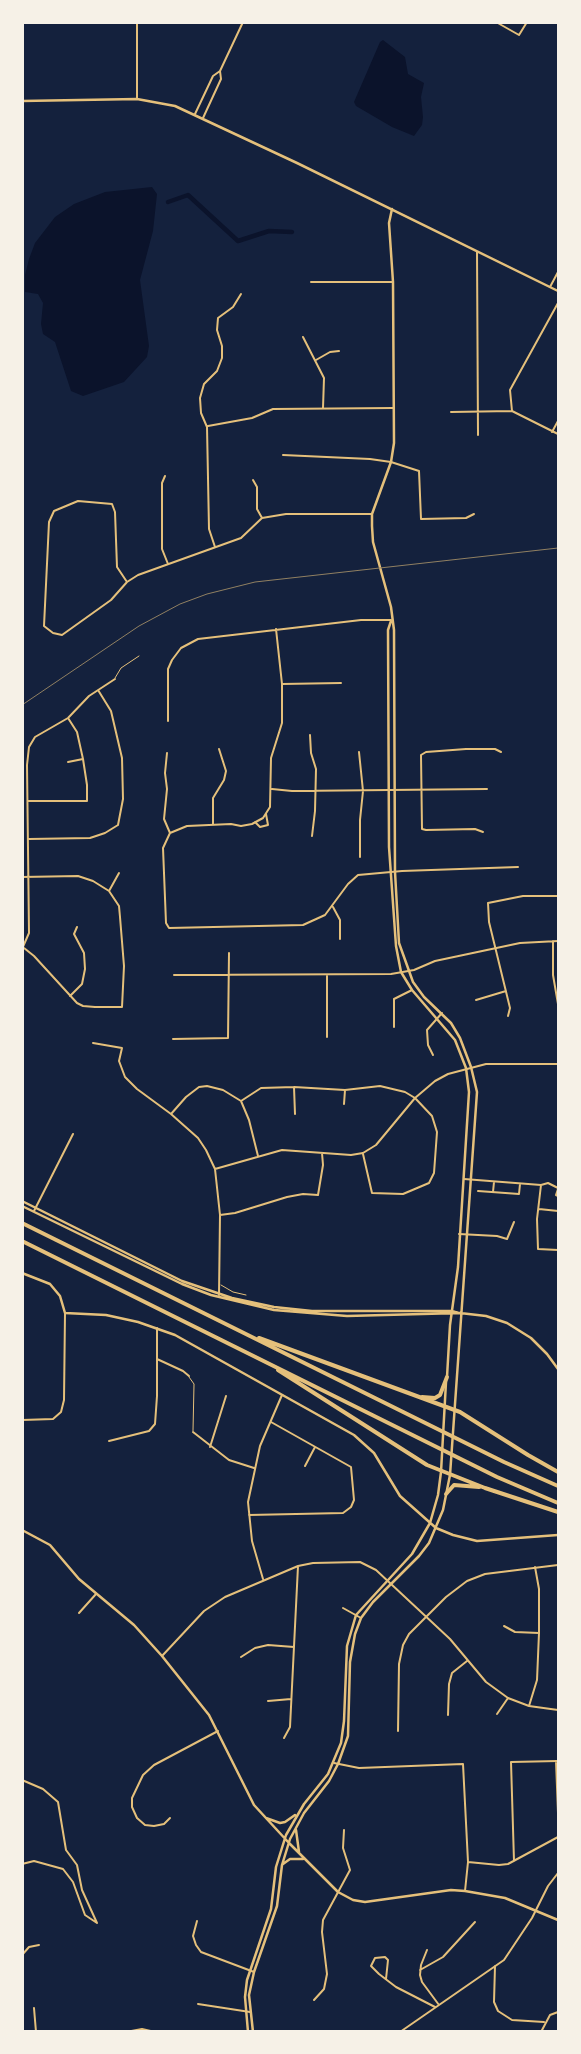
<!DOCTYPE html>
<style>
body{margin:0}
#map{position:relative;width:581px;height:2054px;overflow:hidden;background:#14213d;font-family:"Alegreya Sans",sans-serif}
canvas{display:block}
.frame{position:absolute;inset:0;border:24px solid #f6f1e7;pointer-events:none}
</style>
<div id="map">
<canvas width="581" height="2054"></canvas>
<div class="frame"></div>
</div>
<script>
const c = document.querySelector('canvas').getContext('2d');
c.lineJoin = 'round';
function paint(path, color) {
  c.fillStyle = color;
  c.fill(path, 'evenodd');
}
function shape(rows) {
  const path = new Path2D();
  for (const r of rows) {
    path.moveTo(r[0], r[1]);
    for (let i = 2; i < r.length; i += 2) path.lineTo(r[i], r[i + 1]);
  }
  return path;
}
function trace(path, color, width, dash) {
  c.strokeStyle = color;
  c.lineWidth = width;
  c.lineCap = dash ? 'butt' : 'round';
  c.setLineDash(dash || []);
  c.stroke(path);
}
const water = shape([
 [383,40,405,57,408,74,424,83,421,97,423,117,422,125,414,136,392,127,356,106,354,102,380,42],
 [152,187,157,194,153,231,140,280,149,346,147,357,124,382,83,396,71,391,55,342,43,334,41,324,43,303,38,294,25,292,25,275,29,259,35,243,55,217,74,204,105,192]
]);
const canal = shape([
 [168,202,188,195,238,241,269,231,292,232]
]);
const service = shape([
 [115,678,121,668,139,656],
 [221,1285,233,1292,246,1295],
 [189,1377,194,1384,193,1431]
]);
const minor = shape([
 [137,22,137,99],
 [496,22,519,35,527,22],
 [195,114,213,76,220,71,243,22],
 [203,118,221,79,220,71],
 [477,252,478,435],
 [311,282,393,282],
 [550,287,558,272],
 [303,337,324,378,323,408],
 [316,360,330,352,339,351],
 [512,411,510,390,558,303],
 [451,412,512,411,558,434],
 [208,426,252,418,273,409,393,408],
 [552,432,558,421],
 [283,455,370,459,391,462,419,471,421,519,466,518,474,514],
 [165,476,162,483,162,549,168,564],
 [253,480,257,487,257,509,262,518],
 [215,547,209,529,207,427,201,413,200,398,204,384,217,371,222,358,222,346,217,330,218,318,233,307,241,294],
 [127,582,117,567,115,512,112,504,78,501,54,511,49,522,44,626,53,633,62,635,111,600,127,582,138,575,241,538,262,518,286,514,372,514],
 [276,629,282,684,282,723,271,758,270,807,263,818,252,824,241,826,231,824,187,826,170,833,163,848,166,923,169,928,303,925,325,915,348,884,358,875,402,871,518,867],
 [282,684,341,683],
 [168,721,168,669,172,660,181,648,198,639,361,620,391,620],
 [310,735,311,753,316,769,315,811,312,836],
 [359,752,363,791,360,820,360,857],
 [167,753,165,773,167,789,164,819,170,833],
 [68,762,83,759],
 [272,789,292,791,487,789],
 [28,801,87,801,87,785,83,759,77,732,68,718],
 [255,822,260,827,268,825,266,814],
 [213,825,213,798,224,780,226,771,219,749],
 [483,832,475,829,426,830,422,829,421,755,426,752,466,749,495,749,501,752],
 [29,839,90,838,105,833,118,825,123,799,122,758,111,711,98,690],
 [22,877,78,876,93,881,109,891,119,906,120,917,124,966,122,1007,95,1007,83,1006,77,1003,34,956,24,948],
 [109,891,119,873],
 [333,907,340,920,340,939],
 [553,941,553,975,558,1004],
 [22,949,29,933,27,765,29,747,35,737,68,718,89,696,115,679],
 [174,975,391,974,414,970,435,961,520,943,558,941],
 [327,975,327,1037],
 [70,996,82,984,85,969,84,953,74,934,77,927],
 [476,1000,506,991],
 [508,1016,510,1008,489,922,488,903,523,896,558,896],
 [394,1027,394,999,412,990],
 [173,1039,228,1038,229,953],
 [93,1043,122,1048,119,1061,125,1077,137,1089,171,1114,198,1138,206,1150,215,1169,220,1215,219,1295],
 [433,1055,428,1045,427,1030,442,1013],
 [294,1087,295,1114],
 [241,1101,261,1088,294,1087,345,1090,380,1086,405,1092,415,1098,432,1116,437,1132,434,1173,429,1183,403,1194,372,1193,363,1154],
 [344,1104,345,1090],
 [171,1114,186,1097,199,1087,207,1086,223,1090,241,1101,249,1120,258,1156],
 [215,1169,282,1150,351,1155,363,1153,376,1145,415,1098,435,1081,448,1074,486,1064,558,1064],
 [464,1179,541,1185,548,1183,558,1188],
 [541,1185,537,1219,538,1249,558,1250],
 [558,1189,556,1195,558,1196],
 [478,1191,519,1194,520,1184],
 [493,1192,494,1182],
 [539,1209,558,1211],
 [34,1211,73,1134],
 [220,1215,235,1213,287,1197,303,1194,318,1195,323,1165,322,1153],
 [459,1234,497,1236,507,1239,514,1222],
 [157,1359,183,1371,189,1376],
 [22,1420,53,1419,61,1412,64,1400,65,1313],
 [193,1432,229,1460,254,1468],
 [109,1441,149,1431,155,1424,157,1396,157,1328],
 [210,1447,226,1396],
 [305,1466,315,1447],
 [249,1515,343,1513,351,1507,354,1500,351,1467,271,1422],
 [263,1579,252,1541,248,1502,260,1446,282,1395],
 [343,1608,361,1618],
 [79,1613,96,1594],
 [504,1626,515,1632,539,1633],
 [162,1656,204,1611,225,1597,298,1566,313,1563,360,1562,376,1570,450,1639,486,1682,508,1698,529,1706,558,1710],
 [241,1657,255,1648,268,1645,294,1647],
 [268,1701,291,1699],
 [529,1706,537,1680,539,1633,539,1589,535,1567],
 [497,1714,508,1698],
 [448,1715,449,1684,452,1673,467,1661],
 [398,1731,399,1664,403,1645,409,1634,446,1597,467,1581,485,1574,558,1565],
 [284,1738,290,1727,298,1566],
 [556,1761,558,1813],
 [334,1763,359,1768,463,1764,468,1862,465,1891],
 [22,1780,43,1789,58,1802,66,1850,77,1865,82,1890,97,1923,85,1915,73,1882,63,1869,34,1861,22,1864],
 [170,1818,164,1824,154,1826,145,1825,137,1818,132,1807,132,1798,143,1775,154,1765,218,1731],
 [514,1861,511,1762,558,1761],
 [468,1862,499,1865,508,1864,558,1837],
 [197,1921,193,1936,196,1945,201,1952,254,1972],
 [427,1950,421,1965,420,1975,422,1982,439,2005],
 [22,1955,29,1947,39,1945],
 [495,1966,494,2002,498,2011,512,2020,544,2022],
 [420,1970,443,1957,475,1922],
 [386,1979,388,1960,385,1957,375,1958,371,1966,379,1974,396,1987,435,2007],
 [314,2000,324,1989,327,1974,322,1932,323,1920,350,1870,343,1848,344,1830],
 [198,2004,250,2012],
 [34,2008,36,2032],
 [126,2032,142,2029,155,2032],
 [400,2032,504,1960,532,1918,548,1886,558,1873],
 [541,2032,550,2015,558,2012]
]);
const tertiary = shape([
 [391,621,388,630,389,847,396,946,401,972,412,990,455,1040,466,1068,469,1092,458,1267,450,1325,447,1377],
 [22,1201,182,1281,232,1298,274,1307,312,1311,452,1311,458,1313],
 [22,1206,182,1284,211,1295,274,1310,347,1316,460,1313,486,1316,507,1323,531,1338,547,1354,558,1369],
 [22,1273,50,1284,60,1296,65,1313,106,1315,138,1322,175,1335,354,1435,374,1453,400,1496,436,1528,453,1535,477,1541,558,1535],
 [22,1530,50,1545,79,1579,134,1625,162,1656,209,1715,254,1805,289,1843,338,1892,353,1900,365,1902,451,1890,465,1891,505,1898,558,1920],
 [266,1818,280,1823,285,1822,295,1815],
 [296,1830,299,1852],
 [283,1864,290,1859,303,1859],
 [248,2032,245,1997,247,1980,271,1909,276,1867,286,1835,304,1804,328,1774,341,1743,344,1721,347,1646,356,1615,412,1554,430,1523,438,1495,441,1472,446,1382],
 [253,2032,249,1995,254,1972,277,1906,282,1865,290,1839,304,1813,329,1781,338,1764,348,1736,350,1662,355,1634,361,1618,373,1602,419,1556,429,1543,443,1510,450,1475,477,1092,471,1067,460,1038,451,1023,424,997,413,982,399,943,395,872,394,630,391,607,373,542,372,526,372,514,391,462,394,443,393,282,389,223,392,209]
]);
const secondary = shape([
 [22,101,137,99,175,106,297,163,558,291]
]);
const motorway = shape([
 [22,1223,504,1462,558,1486],
 [22,1241,497,1477,558,1503],
 [259,1338,460,1412,528,1455,558,1472],
 [278,1370,427,1465,485,1488,558,1512],
 [422,1397,435,1398,440,1395,447,1377],
 [446,1494,454,1485,479,1487]
]);
const rail = shape([
 [22,705,139,626,180,604,207,594,255,582,558,548]
]);
paint(water, '#0b132b');
trace(canal, '#0b132b', 4.5);
trace(service, '#e5c07b', 1);
trace(minor, '#e5c07b', 2);
trace(tertiary, '#e5c07b', 2.5);
trace(secondary, '#e5c07b', 2.5);
trace(motorway, '#e5c07b', 4);
trace(rail, '#918062', 1);
</script>
